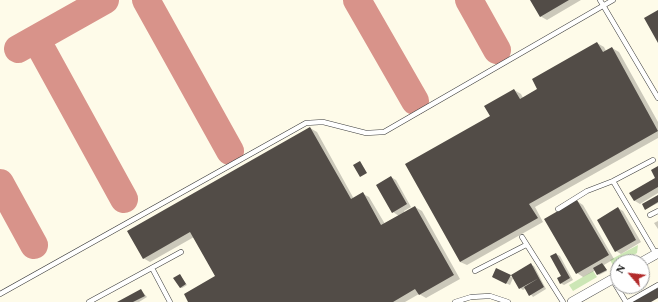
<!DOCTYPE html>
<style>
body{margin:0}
#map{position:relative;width:658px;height:302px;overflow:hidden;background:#fefbe9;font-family:Georgia,serif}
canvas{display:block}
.north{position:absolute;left:610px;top:254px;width:40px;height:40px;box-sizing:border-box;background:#fff;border:1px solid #9d9d9d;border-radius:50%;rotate:298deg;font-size:11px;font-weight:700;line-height:16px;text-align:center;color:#0a0a0a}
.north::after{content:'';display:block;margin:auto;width:14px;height:18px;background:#b22b2b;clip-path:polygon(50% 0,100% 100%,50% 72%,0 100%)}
</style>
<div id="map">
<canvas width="658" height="302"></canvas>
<div class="north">N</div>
</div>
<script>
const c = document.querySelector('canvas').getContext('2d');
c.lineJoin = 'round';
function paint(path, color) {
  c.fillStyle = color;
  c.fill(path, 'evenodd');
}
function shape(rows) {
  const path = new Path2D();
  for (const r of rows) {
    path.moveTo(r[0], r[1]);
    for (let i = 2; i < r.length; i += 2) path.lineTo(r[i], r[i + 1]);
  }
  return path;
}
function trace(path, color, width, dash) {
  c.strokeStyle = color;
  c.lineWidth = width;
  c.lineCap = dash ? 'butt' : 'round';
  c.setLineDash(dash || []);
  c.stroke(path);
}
const green = shape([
 [638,245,637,253,622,262,618,262,618,264,614,267,610,260],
 [593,271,597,277,573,291,569,285]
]);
const shadow = shape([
 [531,0,581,0,547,20,540,16],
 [597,43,604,47,606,51,612,48,619,52,658,122,658,138,535,207,543,222,467,265,460,262,491,117,514,90,521,94,523,98,539,90],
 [310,128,317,132,354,199,363,194,369,197,385,224,399,216,393,212,391,177,396,180,411,207,404,211,405,213,415,207,422,211,460,279,426,298,419,294,405,302,189,302,216,277,194,237,150,262,143,258],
 [658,167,658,193,640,204,635,201,630,193,657,178],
 [658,196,658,203,646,209],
 [577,201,583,205,614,259,604,265,607,271,599,275,596,270,583,277,577,273],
 [618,208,623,211,641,242,621,254,616,251],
 [658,221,658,229,654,223],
 [556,254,560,256,573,280,564,285,560,283,562,276],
 [531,265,534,266,546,289,533,297,526,288,523,290,520,288],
 [497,270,513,278,510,285,493,277],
 [180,275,187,285,182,288,180,288],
 [141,290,147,297,139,302,119,302]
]);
const taxiway = shape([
 [146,0,230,151],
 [357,0,415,101],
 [469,0,497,50],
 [36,39,124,199],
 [18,49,105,0],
 [0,183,34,245]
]);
const building = shape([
 [530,0,569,0,540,17],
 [658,10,658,43,644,18],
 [597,42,603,52,612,47,658,131,529,204,538,218,460,262,405,164,490,116,484,106,514,89,520,99,537,89,532,79],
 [310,127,351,199,363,192,381,225,415,206,454,275,419,295,415,289,393,302,188,302,184,294,215,276,190,232,143,259,127,231],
 [360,161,367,173,360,177,353,165],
 [658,166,658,187,634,201,629,193,655,178,651,170],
 [391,176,407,204,392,213,376,185],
 [658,195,658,202,645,210,642,204],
 [577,200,609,255,576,274,544,219],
 [618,207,636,240,615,252,597,220],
 [556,253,570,278,560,284,557,278,561,276,550,256],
 [531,263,539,278,519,289,511,275],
 [602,263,607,270,597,275,593,268],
 [496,268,511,275,506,284,492,277],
 [180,274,186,284,180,288,173,278],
 [539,278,544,287,529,296,524,287],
 [658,288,658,298,651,302,632,302],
 [141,289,145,296,133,302,117,302]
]);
const lane = shape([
 [600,0,658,98],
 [613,181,656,254],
 [558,209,587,191,613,181,653,160],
 [650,215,658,211],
 [522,237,563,302],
 [152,268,170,302],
 [475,271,526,245],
 [612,279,626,302],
 [0,294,306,123,323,122,366,133,384,132,613,0],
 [89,302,181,252],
 [455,302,471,297,490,296,508,302],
 [628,302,658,285]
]);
const street = shape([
 [642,262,658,253],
 [572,302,618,276]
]);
paint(green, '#cce6b5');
paint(shadow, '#0003');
trace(taxiway, '#d8938a', 28);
paint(building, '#524c47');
trace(lane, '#3d3d3d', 5.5);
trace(street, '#3d3d3d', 10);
trace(lane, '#fff', 4.5);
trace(street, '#fff', 9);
</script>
